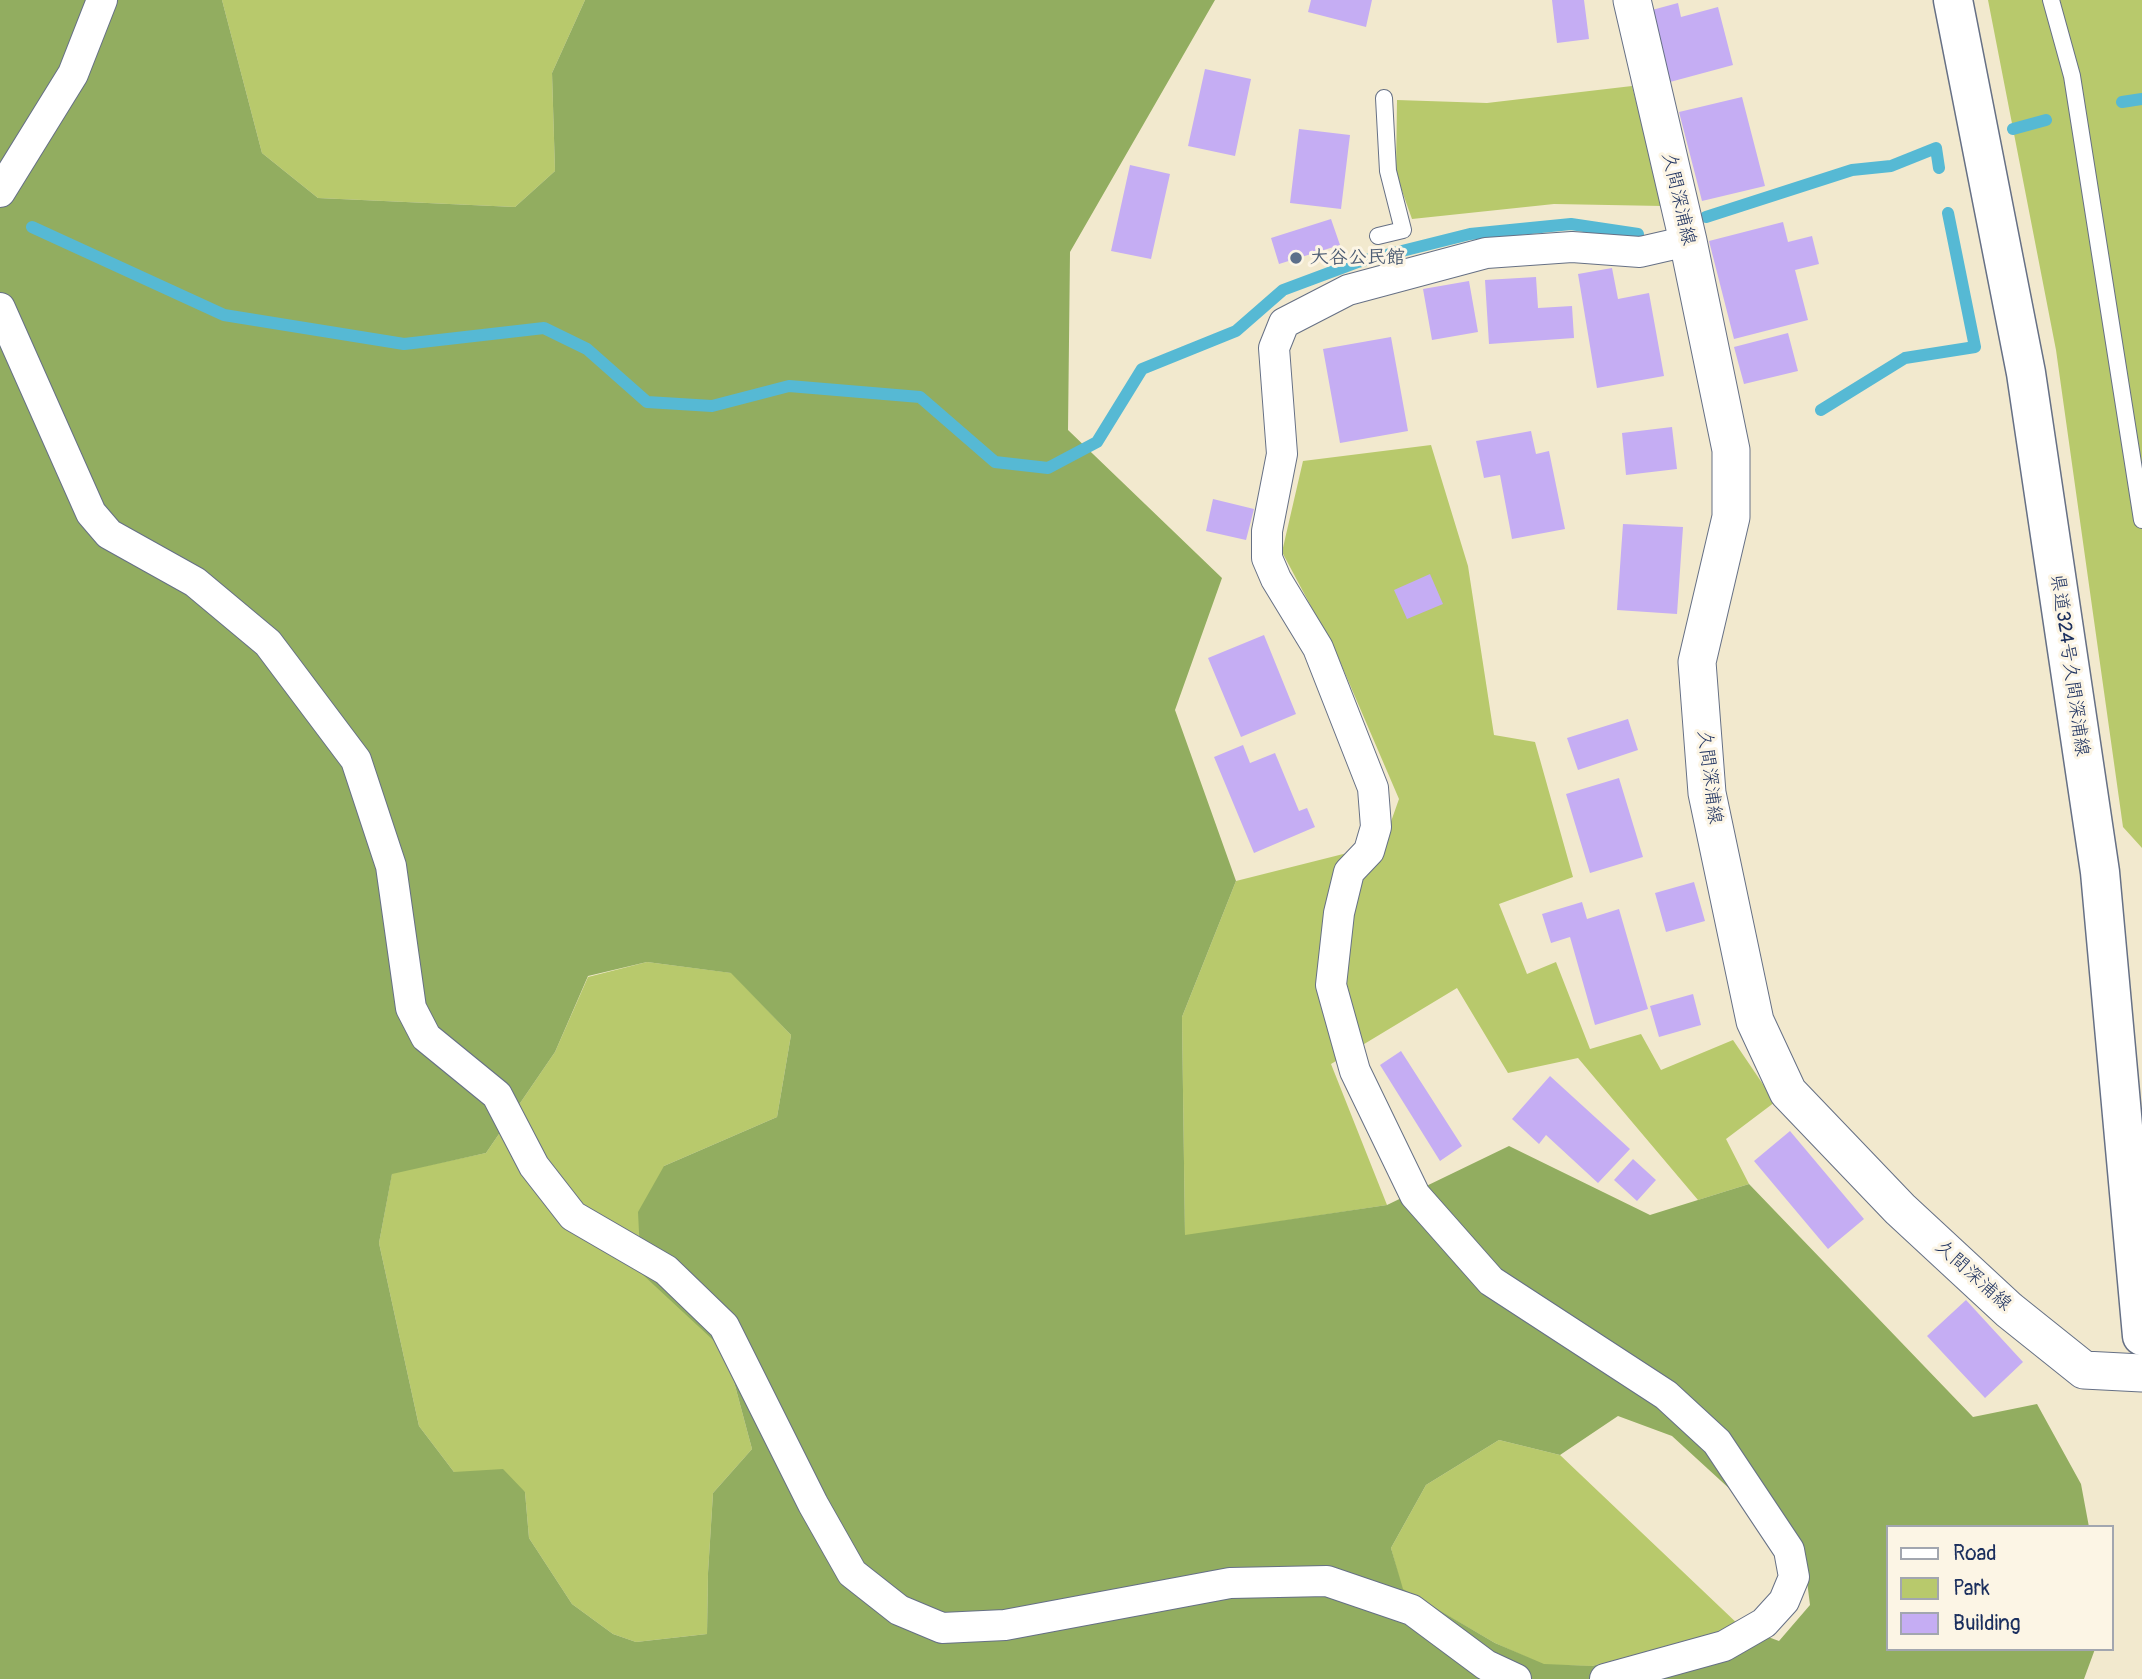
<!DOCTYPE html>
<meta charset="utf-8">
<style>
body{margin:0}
#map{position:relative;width:2142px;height:1679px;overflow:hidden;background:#f2e9ce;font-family:Pangolin,sans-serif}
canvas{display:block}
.legend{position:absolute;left:1886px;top:1525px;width:228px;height:126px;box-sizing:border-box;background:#fcf5e5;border:2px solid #a2a6af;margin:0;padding:9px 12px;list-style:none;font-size:21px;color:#1b2f5e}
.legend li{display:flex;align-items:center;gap:14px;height:35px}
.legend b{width:35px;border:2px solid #a2a6af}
</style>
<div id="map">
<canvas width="2142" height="1679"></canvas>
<ul class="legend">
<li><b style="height:9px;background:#fff"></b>Road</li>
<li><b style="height:19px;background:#b8c96c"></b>Park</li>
<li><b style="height:19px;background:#c5adf3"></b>Building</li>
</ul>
</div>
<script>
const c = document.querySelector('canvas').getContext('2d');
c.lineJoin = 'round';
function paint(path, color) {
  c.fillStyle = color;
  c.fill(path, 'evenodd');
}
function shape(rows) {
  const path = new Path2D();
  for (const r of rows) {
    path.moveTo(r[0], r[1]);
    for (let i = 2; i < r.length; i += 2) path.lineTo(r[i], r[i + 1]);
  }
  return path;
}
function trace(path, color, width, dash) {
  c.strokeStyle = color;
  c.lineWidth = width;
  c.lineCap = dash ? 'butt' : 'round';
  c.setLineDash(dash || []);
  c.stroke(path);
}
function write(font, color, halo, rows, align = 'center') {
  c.font = font + ' Pangolin,"Klee One",sans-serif';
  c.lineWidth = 6;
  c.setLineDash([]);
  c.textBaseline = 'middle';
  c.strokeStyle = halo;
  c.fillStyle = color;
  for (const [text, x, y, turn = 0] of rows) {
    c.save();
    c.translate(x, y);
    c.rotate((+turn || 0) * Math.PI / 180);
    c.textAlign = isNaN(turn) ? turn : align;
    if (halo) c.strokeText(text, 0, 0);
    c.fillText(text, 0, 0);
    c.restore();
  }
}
const green = shape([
 [222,0,585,0,552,73,555,171,515,207,318,198,262,153],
 [1988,0,2142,0,2142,848,2123,827,2056,350],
 [1632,86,1663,206,1554,204,1412,219,1396,174,1397,100,1487,103],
 [1431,445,1468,566,1494,735,1535,742,1573,877,1499,904,1527,974,1556,962,1590,1049,1641,1034,1661,1070,1733,1040,1775,1102,1726,1139,1749,1184,1698,1200,1578,1058,1508,1073,1457,988,1331,1064,1387,1205,1185,1236,1182,1017,1236,881,1383,844,1399,799,1338,657,1282,552,1303,461],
 [647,962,732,973,791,1035,777,1117,664,1166,726,1352,752,1449,713,1493,708,1573,707,1634,636,1642,613,1634,572,1604,529,1538,525,1492,454,1472,419,1426,379,1243,392,1173,486,1153,555,1052,588,977],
 [1499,1440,1560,1455,1741,1627,1592,1666,1544,1665,1495,1643,1402,1589,1391,1548,1426,1485]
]);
const forest = shape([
 [0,0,222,0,262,153,318,198,515,207,555,171,552,73,585,0,1215,0,1070,252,1068,430,1222,578,1175,710,1236,881,1182,1017,1185,1235,1387,1205,1509,1146,1650,1215,1749,1184,1973,1417,2037,1404,2081,1484,2089,1527,1888,1527,1888,1649,2095,1649,2084,1679,0,1679],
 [647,962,731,973,791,1035,777,1117,664,1166,638,1212,641,1273,726,1352,752,1449,713,1493,708,1573,707,1634,636,1642,613,1634,572,1604,529,1538,525,1492,503,1469,454,1472,419,1426,379,1243,392,1174,486,1153,555,1052,588,976],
 [1618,1416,1672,1436,1804,1557,1810,1605,1779,1641,1741,1627,1592,1666,1544,1664,1495,1643,1403,1589,1391,1548,1426,1485,1499,1440,1560,1455]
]);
const stream = shape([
 [2122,102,2142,99],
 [2013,129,2046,120],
 [1706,217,1852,170,1891,166,1936,148,1939,168],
 [32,227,224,315,404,344,544,328,587,349,647,402,712,406,789,386,920,397,995,462,1048,468,1097,442,1142,369,1236,331,1283,290,1358,262,1470,234,1571,224,1638,234],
 [1821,410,1905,358,1975,347,1948,213]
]);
const building = shape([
 [1311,0,1372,0,1366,27,1308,12],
 [1552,0,1584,0,1589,39,1557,43],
 [1678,3,1681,17,1718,7,1733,65,1670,82,1652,10],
 [1205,69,1251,79,1235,156,1188,146],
 [1742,97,1765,186,1702,201,1679,112],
 [1299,129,1350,135,1341,209,1290,203],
 [1130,165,1170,174,1151,259,1111,251],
 [1331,219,1340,245,1279,264,1271,238],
 [1783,222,1788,242,1812,236,1819,264,1795,270,1808,320,1734,339,1709,241],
 [1612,268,1618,299,1649,293,1664,376,1597,388,1578,274],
 [1536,277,1538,308,1572,306,1574,338,1489,344,1485,280],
 [1469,281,1478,332,1432,340,1423,289],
 [1788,333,1798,371,1744,384,1734,347],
 [1391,337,1408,431,1340,443,1323,349],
 [1672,427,1677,469,1626,475,1622,433],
 [1531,431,1536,454,1549,451,1565,529,1512,539,1500,475,1484,478,1476,441],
 [1213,499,1254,509,1246,540,1206,531],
 [1623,524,1683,527,1677,614,1617,610],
 [1430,574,1443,604,1407,619,1394,590],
 [1264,635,1296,714,1241,737,1208,658],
 [1628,719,1638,750,1578,770,1567,738],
 [1243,745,1250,763,1275,753,1299,811,1307,808,1315,827,1254,853,1214,757],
 [1619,778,1643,857,1590,873,1566,794],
 [1694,882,1705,921,1666,932,1655,893],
 [1582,902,1587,919,1619,909,1648,1009,1595,1025,1570,937,1551,943,1542,914],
 [1693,994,1701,1025,1659,1037,1650,1006],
 [1401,1051,1462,1146,1440,1161,1380,1065],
 [1550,1076,1630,1149,1598,1183,1546,1135,1539,1144,1512,1119],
 [1790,1131,1864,1219,1828,1249,1754,1161],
 [1633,1159,1656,1180,1637,1201,1614,1180],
 [1966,1300,2023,1362,1985,1398,1927,1336]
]);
const service = shape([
 [2051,0,2072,76,2142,520],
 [1378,236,1403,230,1388,171,1384,98]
]);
const minor = shape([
 [0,192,73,74,102,0],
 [0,308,91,513,109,534,195,582,268,643,356,760,391,866,411,1008,426,1037,497,1095,534,1166,573,1216,666,1270,724,1326,813,1504,852,1573,899,1610,942,1628,1005,1625,1230,1583,1327,1581,1412,1610,1486,1665,1516,1679],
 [1605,1679,1724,1646,1764,1623,1784,1601,1794,1577,1789,1550,1717,1442,1666,1395,1491,1281,1415,1195,1355,1071,1331,985,1339,913,1349,872,1369,851,1376,827,1373,788,1318,648,1276,579,1267,558,1267,531,1282,454,1274,348,1284,323,1348,290,1486,253,1572,247,1640,252,1688,241]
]);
const tertiary = shape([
 [1632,0,1688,241,1731,450,1731,517,1697,662,1707,793,1755,1021,1788,1092,1900,1209,2009,1310,2084,1370,2142,1373]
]);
const secondary = shape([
 [1953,0,2026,373,2100,872,2142,1336]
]);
const markers = [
 [1296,258,7,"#5c6f8a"]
];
const streetNames = [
 ["久間深浦線",1678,199,77],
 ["県道324号久間深浦線",2069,665,82],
 ["久間深浦線",1709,777,83],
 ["久間深浦線",1973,1276,42]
];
const serviceNames = [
 ["大谷公民館",1310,258]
];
paint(green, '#b8c96c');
paint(forest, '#92ad60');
trace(stream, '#56b9d4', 12);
paint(building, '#c5adf3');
trace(service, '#667085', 18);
trace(minor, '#667085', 32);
trace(tertiary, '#667085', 39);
trace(secondary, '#667085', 41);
trace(service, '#fff', 16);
trace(minor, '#fff', 30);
trace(tertiary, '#fff', 37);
trace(secondary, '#fff', 38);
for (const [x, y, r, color] of markers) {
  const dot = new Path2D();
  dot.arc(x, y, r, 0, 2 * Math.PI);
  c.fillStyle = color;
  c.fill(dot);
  trace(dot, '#fcf5e5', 2.5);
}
write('19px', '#1b2f5e', '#fcf5e5', streetNames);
write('bold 19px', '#4e5e75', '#fcf5e5', serviceNames, 'left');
</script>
